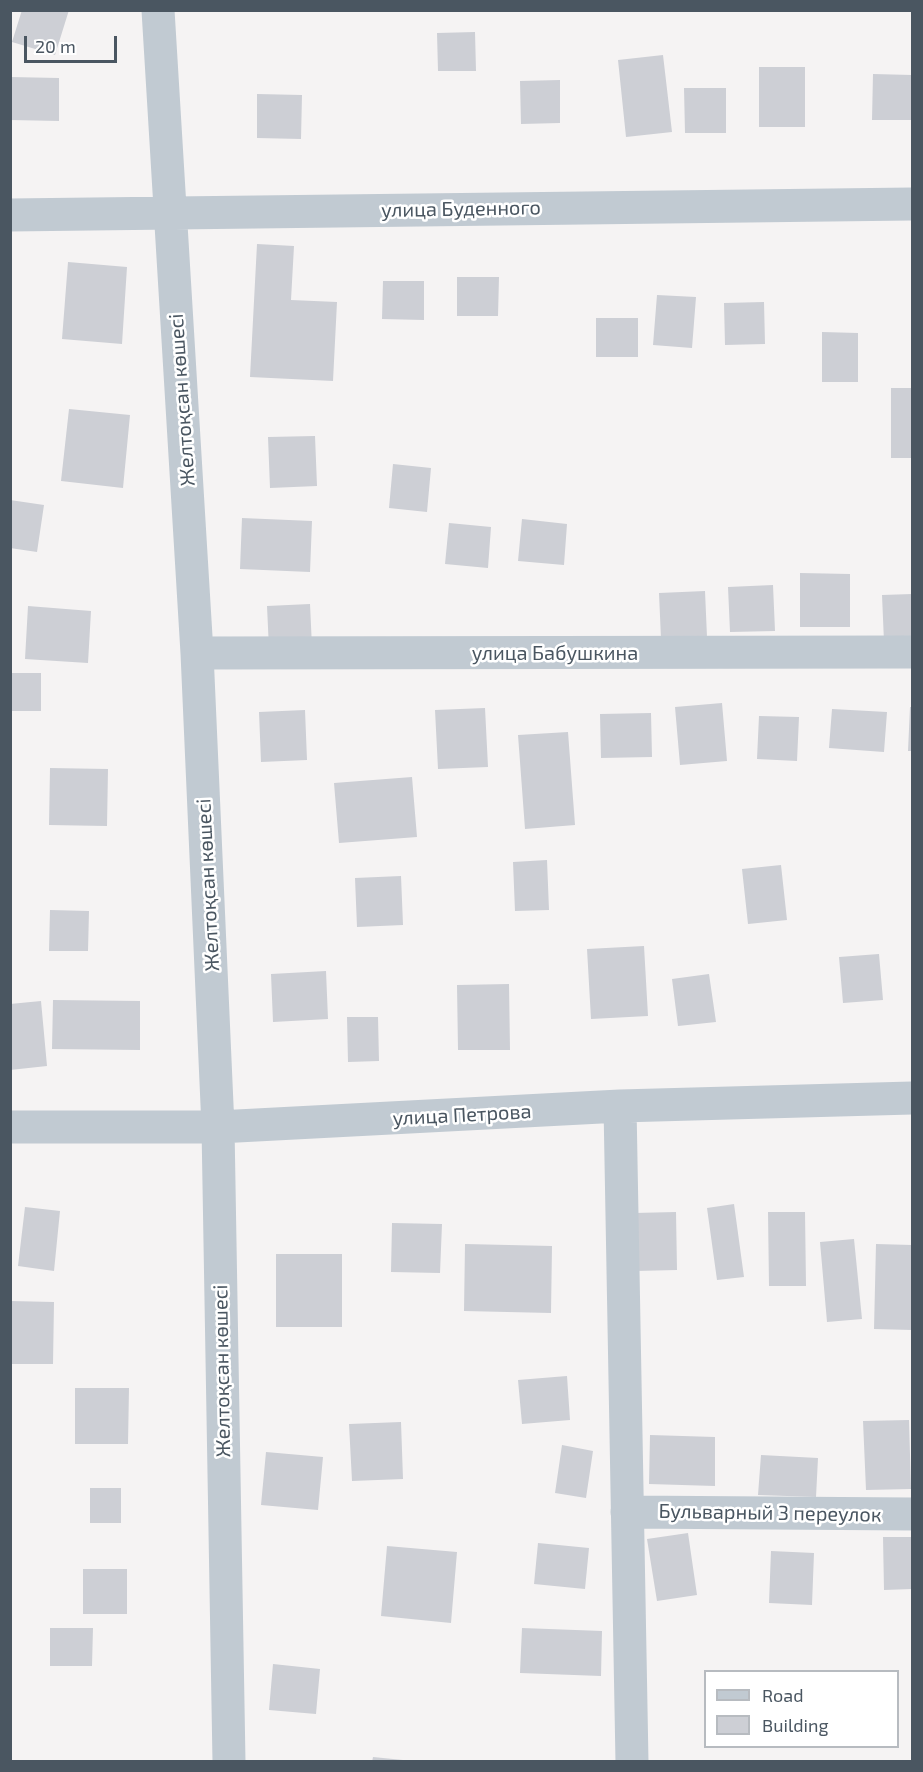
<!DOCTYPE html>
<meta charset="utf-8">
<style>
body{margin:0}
#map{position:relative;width:923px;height:1772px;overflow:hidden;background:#f5f3f3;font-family:"Exo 2",sans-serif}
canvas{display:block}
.frame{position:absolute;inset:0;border:12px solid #4a5661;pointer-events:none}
.legend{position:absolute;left:704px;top:1670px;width:195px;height:78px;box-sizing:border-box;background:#fff;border:2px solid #b7bbc0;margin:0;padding:8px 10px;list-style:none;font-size:18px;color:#4a5661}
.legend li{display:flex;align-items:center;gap:12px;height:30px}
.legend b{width:30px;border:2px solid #b7bbc0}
.scale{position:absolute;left:24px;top:36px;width:93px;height:27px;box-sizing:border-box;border:3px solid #4a5661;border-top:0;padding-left:8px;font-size:18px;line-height:21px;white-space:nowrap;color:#4a5661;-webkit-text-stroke:4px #fff;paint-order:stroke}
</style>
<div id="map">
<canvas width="923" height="1772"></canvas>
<div class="frame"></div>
<ul class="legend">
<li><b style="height:8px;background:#c1cad2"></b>Road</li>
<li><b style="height:16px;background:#cdcfd5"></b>Building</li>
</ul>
<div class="scale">20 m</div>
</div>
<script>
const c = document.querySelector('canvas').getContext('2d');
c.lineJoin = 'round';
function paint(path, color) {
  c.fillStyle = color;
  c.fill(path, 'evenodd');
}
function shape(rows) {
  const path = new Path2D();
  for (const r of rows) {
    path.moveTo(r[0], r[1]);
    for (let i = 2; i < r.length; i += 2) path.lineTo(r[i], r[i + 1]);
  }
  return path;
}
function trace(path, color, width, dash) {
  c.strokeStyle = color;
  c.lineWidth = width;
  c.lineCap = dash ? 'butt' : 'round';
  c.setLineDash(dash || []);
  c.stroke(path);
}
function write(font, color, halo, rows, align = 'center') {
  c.font = font + ' "Exo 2",sans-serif';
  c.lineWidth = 5;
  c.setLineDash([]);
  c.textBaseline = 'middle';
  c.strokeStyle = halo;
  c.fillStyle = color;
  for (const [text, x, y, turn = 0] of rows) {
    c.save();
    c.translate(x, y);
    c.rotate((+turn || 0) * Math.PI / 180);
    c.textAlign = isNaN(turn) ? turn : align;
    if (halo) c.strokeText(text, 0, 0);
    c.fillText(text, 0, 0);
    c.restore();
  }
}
const building = shape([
 [22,10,69,10,55,55,12,42],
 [475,32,476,71,438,71,437,33],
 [663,55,672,132,626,137,618,60],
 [759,67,805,67,805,127,759,127],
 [873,74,912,75,912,120,872,120],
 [10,77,59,78,59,121,10,120],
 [560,80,560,123,521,124,520,81],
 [684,88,726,88,726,133,685,133],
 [257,94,302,95,301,139,257,138],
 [257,244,294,246,291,300,337,302,333,381,250,377],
 [68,262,127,267,122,344,62,339],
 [457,277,499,277,498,316,457,316],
 [383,281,424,281,424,320,382,319],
 [657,295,696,297,692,348,653,345],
 [764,302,765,344,725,345,724,303],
 [596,318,638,318,638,357,596,357],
 [822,332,858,333,858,382,822,382],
 [891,388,912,388,912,458,891,458],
 [69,409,130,415,123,488,61,481],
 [315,436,317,486,270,488,268,437],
 [393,464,431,468,427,512,389,508],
 [10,500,44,505,37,552,10,548],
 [242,518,312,521,310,572,240,569],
 [522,519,567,524,564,565,518,561],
 [449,523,491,527,488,568,445,564],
 [800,573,850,574,850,627,800,627],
 [773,585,775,631,730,632,728,587],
 [705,591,707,637,661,639,659,593],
 [912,594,912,640,884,642,882,595],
 [310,604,312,647,269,649,267,606],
 [28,606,91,611,88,663,25,659],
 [10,673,41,673,41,711,10,711],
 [722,703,727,761,680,765,675,707],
 [910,707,912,707,912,751,908,751],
 [485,708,488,767,438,769,435,710],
 [832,709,887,712,884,752,829,748],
 [305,710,307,760,261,762,259,712],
 [651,713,652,757,601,758,600,714],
 [759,716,799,717,797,761,757,759],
 [568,732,575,825,525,829,518,735],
 [50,768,108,769,107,826,49,825],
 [412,777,417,837,339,843,334,783],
 [547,860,549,910,515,911,513,862],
 [781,865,787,920,748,924,742,869],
 [401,876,403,925,357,927,355,878],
 [50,910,89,911,88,951,49,951],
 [644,946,648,1016,591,1019,587,949],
 [879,954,883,1000,843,1003,839,957],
 [326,971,328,1019,273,1022,271,974],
 [709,974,716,1022,678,1026,672,979],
 [509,984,510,1050,458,1050,457,985],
 [53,1000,140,1001,140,1050,52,1049],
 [41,1001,47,1066,10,1070,10,1004],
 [347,1017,378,1017,379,1061,348,1062],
 [734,1204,744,1277,717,1280,707,1208],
 [25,1207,60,1211,54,1271,18,1266],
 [676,1212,677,1270,635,1271,634,1213],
 [768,1212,805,1212,806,1286,769,1286],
 [392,1223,442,1224,440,1273,391,1272],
 [854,1239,862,1319,827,1322,820,1242],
 [465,1244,552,1246,551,1313,464,1311],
 [876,1244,912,1245,912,1330,874,1329],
 [276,1254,342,1254,342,1327,276,1327],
 [10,1301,54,1302,53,1364,10,1364],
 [567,1376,570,1420,522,1424,518,1380],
 [75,1388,129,1388,128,1444,75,1444],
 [909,1420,911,1489,866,1490,863,1421],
 [401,1422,403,1479,352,1481,349,1424],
 [650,1435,715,1437,715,1486,649,1484],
 [562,1445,593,1451,586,1498,555,1493],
 [266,1452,323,1457,318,1510,261,1505],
 [761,1455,818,1458,816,1497,758,1495],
 [90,1488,121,1488,121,1523,90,1523],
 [688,1533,697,1595,657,1601,647,1539],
 [883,1537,912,1537,912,1589,884,1590],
 [538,1543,589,1548,585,1589,534,1584],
 [387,1546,457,1552,451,1623,381,1616],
 [771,1551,814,1553,812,1605,769,1603],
 [83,1569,127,1569,127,1614,83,1614],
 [50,1628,93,1628,92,1666,50,1666],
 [522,1628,602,1631,601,1676,520,1673],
 [273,1664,320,1669,316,1714,269,1710],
 [373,1757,403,1760,403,1762,372,1762]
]);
const street = shape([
 [158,10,197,653,218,1127,229,1762],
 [10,215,912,204],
 [197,653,912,652],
 [620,1106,632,1762],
 [10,1127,218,1127,620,1106,912,1098],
 [627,1512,912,1514]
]);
const streetNames = [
 ["улица Буденного",461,209,-1],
 ["Желтоқсан көшесі",182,400,-94],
 ["улица Бабушкина",555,653],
 ["Желтоқсан көшесі",208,885,-93],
 ["улица Петрова",462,1115,-3],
 ["Желтоқсан көшесі",222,1371,-91],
 ["Бульварный 3 переулок",770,1513,1]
];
paint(building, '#cdcfd5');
trace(street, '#c1cad2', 33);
write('20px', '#4a5661', '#fff', streetNames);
</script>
